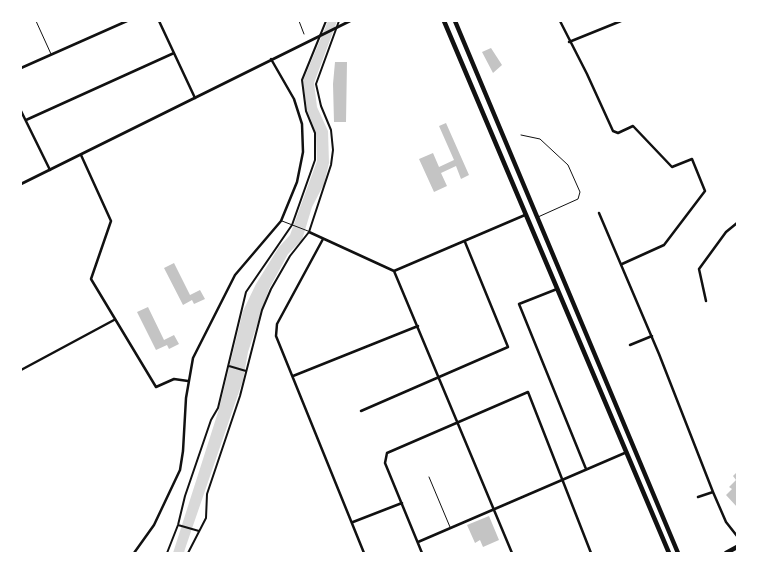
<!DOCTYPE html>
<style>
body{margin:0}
#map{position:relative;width:758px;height:574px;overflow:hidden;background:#fff;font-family:"Golos Text",sans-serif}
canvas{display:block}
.frame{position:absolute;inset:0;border:22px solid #fff;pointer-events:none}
</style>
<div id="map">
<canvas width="758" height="574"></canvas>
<div class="frame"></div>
</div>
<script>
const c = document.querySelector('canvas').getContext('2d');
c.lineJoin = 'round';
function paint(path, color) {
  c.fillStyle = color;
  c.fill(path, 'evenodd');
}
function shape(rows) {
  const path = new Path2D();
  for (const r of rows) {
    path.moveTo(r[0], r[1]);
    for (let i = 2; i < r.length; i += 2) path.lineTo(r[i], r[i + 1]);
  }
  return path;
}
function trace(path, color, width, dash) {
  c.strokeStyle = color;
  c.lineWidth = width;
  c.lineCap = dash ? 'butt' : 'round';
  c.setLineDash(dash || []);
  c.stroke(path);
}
const water = shape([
 [328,21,337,21,314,83,317,107,328,131,329,163,324,184,312,207,302,240,288,254,269,289,248,352,243,380,185,549,184,553,173,553,219,409,243,311,256,284,279,247,290,235,317,161,316,133,307,110,303,81]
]);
const building = shape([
 [491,48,502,65,493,73,482,52],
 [335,62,347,62,346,122,334,122,333,84],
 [446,123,469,175,461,179,456,166,441,173,447,186,434,192,419,159,433,153,439,167,454,160,439,126],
 [174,263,190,295,200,290,205,299,194,304,192,300,183,305,164,268],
 [148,307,164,340,174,335,179,344,169,349,167,345,156,350,137,312],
 [737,472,737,507,726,495,732,489,729,487,736,480,733,476],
 [489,516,499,540,483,547,480,540,475,543,467,525]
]);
const service = shape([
 [36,21,51,54],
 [299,21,304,34],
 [521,135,540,139,568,165,580,192,578,199,538,217],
 [282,221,308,231],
 [429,477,450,527]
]);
const pedestrian = shape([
 [229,366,246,371],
 [178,525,199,531],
 [167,553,178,525,185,496,211,420,218,408,246,292,292,225,315,160,315,133,306,111,302,80,326,21],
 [188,553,206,518,207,494,240,396,262,310,271,289,290,256,309,232,331,165,333,150,331,130,321,106,316,84,339,21]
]);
const minor = shape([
 [159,21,195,98],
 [560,21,587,74,613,131,618,133,633,126,672,167,692,159,705,191,664,245,622,264],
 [569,42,621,21],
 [21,68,127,21],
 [21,111,50,170],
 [26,120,174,53],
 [81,155,111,221,91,279,156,387,174,379,188,381],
 [599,213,659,354,713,492,726,522,737,536],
 [309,232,394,271,525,215],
 [323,239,277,324,276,336,364,553],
 [394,271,512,553],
 [557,289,519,304,586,469],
 [706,301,699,269,726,232,737,223],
 [630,345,652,336],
 [21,370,114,320],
 [293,376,418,326],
 [361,411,508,347,465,242],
 [698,497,713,492],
 [353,522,402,503],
 [418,542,627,452],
 [134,553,154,525,180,470,183,451,186,398,193,358,235,275,281,221,297,182,303,152,302,124,294,99,271,59],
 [422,553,385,463,387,453,528,392,591,553]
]);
const tertiary = shape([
 [21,184,350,21]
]);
const primary = shape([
 [726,553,737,547]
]);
const trunk = shape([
 [444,21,669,553],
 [455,21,678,553]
]);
paint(water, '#d9d9d9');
paint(building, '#c4c4c4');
trace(service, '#111', 1);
trace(pedestrian, '#111', 2);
trace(minor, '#111', 2.5);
trace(tertiary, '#111', 3);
trace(primary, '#111', 4.5);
trace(trunk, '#111', 4.5);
</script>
